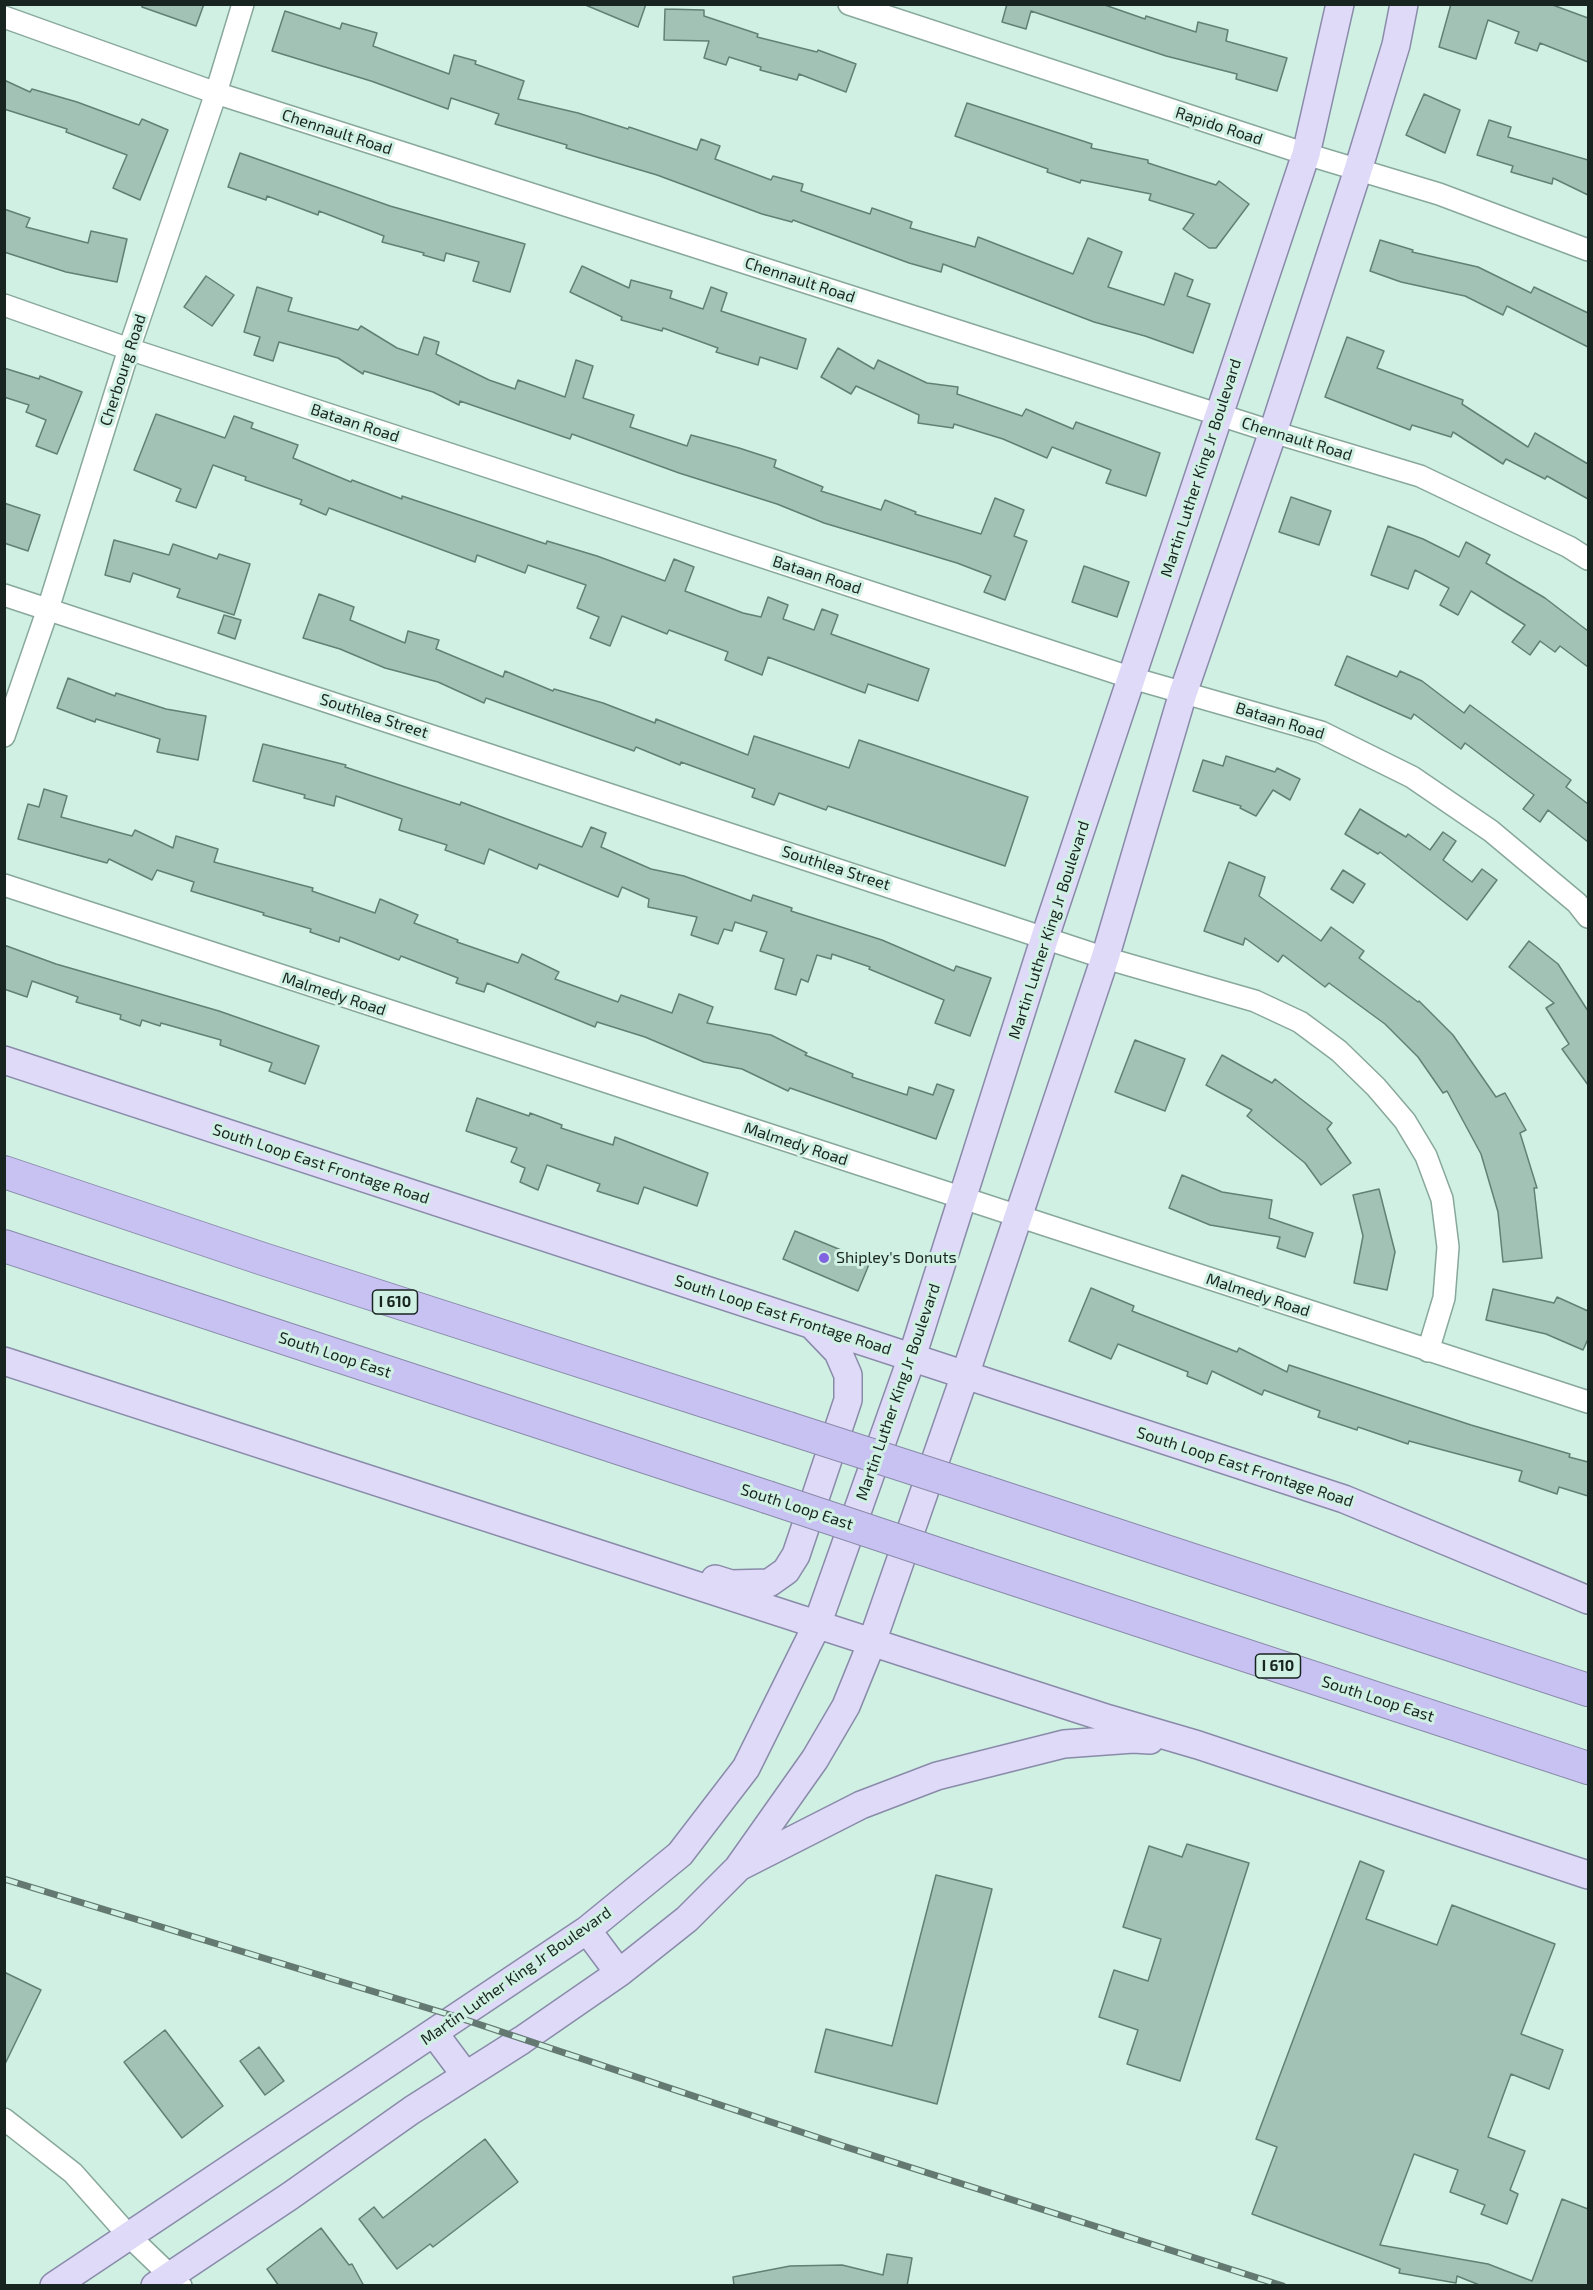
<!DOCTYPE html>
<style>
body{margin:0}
#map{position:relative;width:1593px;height:2290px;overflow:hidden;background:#cff0e3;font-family:"Exo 2",sans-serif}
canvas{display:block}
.frame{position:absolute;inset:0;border:6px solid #182420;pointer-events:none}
</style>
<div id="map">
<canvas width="1593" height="2290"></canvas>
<div class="frame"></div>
</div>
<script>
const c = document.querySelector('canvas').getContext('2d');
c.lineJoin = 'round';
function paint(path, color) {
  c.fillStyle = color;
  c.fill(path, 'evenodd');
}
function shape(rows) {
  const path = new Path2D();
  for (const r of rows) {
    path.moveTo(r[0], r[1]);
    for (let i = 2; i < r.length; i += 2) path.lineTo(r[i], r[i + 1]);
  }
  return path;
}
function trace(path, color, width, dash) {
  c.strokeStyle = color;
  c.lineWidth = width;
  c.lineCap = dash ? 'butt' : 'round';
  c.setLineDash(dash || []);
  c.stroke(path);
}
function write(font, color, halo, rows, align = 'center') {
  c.font = font + ' "Exo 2",sans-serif';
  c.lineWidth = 6;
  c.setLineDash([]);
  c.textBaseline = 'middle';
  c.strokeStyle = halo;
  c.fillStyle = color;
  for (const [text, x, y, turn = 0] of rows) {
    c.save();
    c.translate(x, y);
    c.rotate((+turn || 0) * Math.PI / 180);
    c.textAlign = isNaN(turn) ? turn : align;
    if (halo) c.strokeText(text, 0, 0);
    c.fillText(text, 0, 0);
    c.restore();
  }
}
const building = shape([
 [142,4,204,4,196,26,142,7,142,4],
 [583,4,646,4,638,27,583,4],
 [1007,4,1102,4,1145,19,1146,16,1196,32,1198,22,1228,30,1226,41,1287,58,1277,91,1236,79,1237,74,1166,56,1031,11,1026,29,1002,22,1007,4],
 [1451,4,1550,4,1588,18,1588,62,1540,43,1537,51,1515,43,1519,32,1488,20,1476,59,1439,47,1451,4],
 [665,9,704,10,704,16,758,34,757,37,817,52,818,50,856,64,846,92,799,74,797,80,760,70,761,67,729,57,726,65,704,58,709,41,664,40,665,9],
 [285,11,340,29,342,23,377,33,373,46,449,74,454,55,476,61,475,64,524,81,518,99,578,113,628,129,629,127,697,150,701,139,720,146,715,159,771,180,773,176,803,184,801,191,870,214,872,208,912,222,910,228,975,247,978,237,1073,274,1088,238,1122,252,1108,287,1164,305,1175,273,1193,280,1187,296,1210,304,1193,353,1145,336,1094,322,943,264,941,272,909,263,793,220,792,222,762,214,657,175,566,148,567,145,495,124,499,114,451,98,448,109,371,81,272,51,285,11],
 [4,80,30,92,32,89,77,102,139,125,142,119,168,130,140,200,113,188,127,155,66,132,67,129,4,109,4,80],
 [1424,94,1460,110,1445,153,1406,135,1424,94],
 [967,103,1092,144,1091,148,1148,160,1148,163,1216,185,1219,181,1249,204,1216,248,1209,248,1183,229,1194,214,1149,200,1151,194,1081,180,1080,183,1047,172,1048,169,955,136,967,103],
 [1489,120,1511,127,1508,137,1588,160,1588,195,1553,178,1552,184,1511,172,1513,166,1477,155,1489,120],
 [240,153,390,206,525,244,510,292,473,281,479,262,446,253,444,261,423,255,424,253,382,242,384,236,319,211,318,215,267,196,266,200,228,187,240,153],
 [4,209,30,218,26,227,88,243,91,231,127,239,117,282,66,272,4,252,4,209],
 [1380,240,1413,250,1412,252,1478,267,1531,293,1534,287,1588,313,1588,347,1507,306,1503,315,1465,296,1401,282,1370,271,1380,240],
 [582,266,629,288,631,280,672,291,670,298,703,309,711,287,727,293,721,311,806,339,797,369,760,357,758,365,716,352,718,348,663,328,662,331,621,320,622,317,570,292,582,266],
 [206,276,234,295,212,326,184,307,206,276],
 [257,287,292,298,288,311,358,330,361,326,397,348,418,355,424,337,439,342,436,354,489,380,515,389,518,380,565,397,576,360,593,366,583,398,634,415,630,427,687,446,691,435,739,448,776,460,774,467,823,487,821,491,881,510,885,500,916,512,915,514,981,534,995,498,1024,510,1014,536,1027,541,1005,600,984,592,991,576,957,563,824,523,777,504,679,473,572,434,570,439,460,401,459,405,433,392,364,371,363,374,338,358,279,342,273,361,254,355,260,337,244,332,257,287],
 [1347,337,1384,351,1377,368,1463,400,1462,404,1528,447,1535,433,1588,464,1588,499,1547,476,1545,479,1506,459,1503,464,1453,432,1451,437,1412,425,1410,430,1325,397,1347,337],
 [838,348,874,369,878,360,927,383,958,387,957,394,1022,416,1026,409,1073,429,1076,422,1160,453,1146,496,1106,483,1111,470,1052,447,1047,458,1003,439,954,424,953,428,918,423,919,415,856,386,851,394,821,377,838,348],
 [4,368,39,379,40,376,82,392,57,454,36,446,46,420,26,412,29,405,4,397,4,368],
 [156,414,225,438,234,416,253,423,251,428,298,445,293,458,351,482,352,480,402,499,402,496,546,544,547,541,597,556,665,581,674,559,694,567,685,591,743,613,761,617,768,597,788,605,783,619,814,630,822,609,838,615,831,634,929,669,918,701,868,684,865,693,768,657,762,675,725,660,728,652,669,630,667,634,622,616,610,646,590,638,599,617,577,608,586,585,528,565,525,573,477,555,475,562,329,508,326,515,300,504,302,500,245,480,246,477,213,465,196,508,176,501,181,489,134,470,156,414],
 [1291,497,1331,511,1319,545,1279,532,1291,497],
 [4,503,40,515,28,551,4,543,4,503],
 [1388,526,1423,539,1459,557,1466,542,1490,555,1486,563,1545,598,1588,631,1588,667,1560,646,1555,652,1540,641,1530,655,1512,642,1525,625,1471,591,1458,615,1440,605,1449,588,1415,570,1408,589,1371,575,1388,526],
 [114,540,169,555,173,544,217,559,219,554,250,564,234,615,177,597,180,589,133,573,130,582,105,575,114,540],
 [1084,566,1129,582,1117,617,1072,602,1084,566],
 [319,594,354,607,350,620,405,643,408,631,439,640,436,649,503,677,505,671,553,691,554,689,603,703,655,723,656,719,748,755,754,736,849,768,859,740,1028,797,1005,866,828,806,826,810,779,793,774,805,752,797,755,789,681,762,680,765,636,747,634,751,486,698,484,703,438,682,385,668,340,649,303,638,319,594],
 [224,615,241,620,235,639,218,633,224,615],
 [1347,656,1397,677,1400,671,1422,681,1464,713,1470,705,1571,780,1566,787,1588,804,1588,842,1548,810,1540,822,1523,809,1534,795,1465,743,1461,749,1414,714,1411,719,1335,685,1347,656],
 [68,678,115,696,116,693,166,709,206,716,198,760,157,752,160,739,96,719,95,722,57,708,68,678],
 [263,744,346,765,345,767,460,805,461,802,582,847,591,827,606,833,601,847,651,869,684,876,751,901,753,895,792,908,791,911,882,940,954,971,956,966,991,978,970,1036,935,1023,944,1000,869,969,870,967,832,954,831,959,817,955,808,982,801,979,796,995,775,989,784,959,760,951,767,932,735,922,732,931,724,929,718,944,691,935,697,917,648,907,649,899,622,887,618,897,539,864,537,869,489,849,484,864,445,850,447,845,399,830,402,819,336,796,334,806,304,798,305,795,253,781,263,744],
 [1226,756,1275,772,1277,768,1300,779,1290,800,1273,790,1256,816,1240,808,1241,806,1193,791,1203,760,1223,766,1226,756],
 [44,789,67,796,61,817,132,836,135,830,173,848,176,836,218,849,214,862,313,888,312,891,375,913,380,899,418,915,414,923,458,940,457,942,518,963,522,954,559,972,555,979,618,1002,621,995,672,1013,679,994,713,1007,707,1023,771,1035,807,1053,805,1055,853,1074,852,1077,907,1095,909,1087,933,1095,937,1084,954,1090,936,1139,790,1088,788,1091,742,1069,704,1062,645,1037,597,1022,595,1027,487,983,484,992,456,983,458,978,401,956,399,960,340,937,339,942,310,932,311,929,263,915,264,913,191,891,194,882,157,870,152,880,109,859,107,863,18,839,28,804,39,807,44,789],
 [1360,809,1406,837,1408,834,1430,850,1443,832,1456,841,1443,860,1472,882,1482,869,1497,880,1467,920,1380,852,1378,854,1345,834,1360,809],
 [1229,862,1265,877,1259,896,1321,941,1331,927,1364,951,1359,958,1418,1002,1419,1001,1453,1035,1496,1097,1505,1093,1526,1130,1520,1133,1537,1188,1534,1188,1542,1258,1503,1262,1498,1212,1481,1154,1447,1091,1443,1093,1418,1057,1385,1024,1329,983,1325,987,1283,955,1278,962,1245,938,1243,945,1204,931,1229,862],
 [1343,870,1365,884,1353,903,1331,889,1343,870],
 [1529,941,1558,964,1588,1011,1588,1085,1562,1049,1569,1044,1546,1008,1554,1003,1509,967,1529,941],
 [4,945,56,964,219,1011,319,1046,305,1084,269,1071,272,1063,220,1045,221,1040,161,1023,160,1026,142,1020,140,1026,120,1019,121,1015,76,1002,78,997,32,981,27,997,4,989,4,945],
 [1135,1040,1185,1059,1165,1111,1115,1092,1135,1040],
 [1222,1055,1272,1083,1275,1079,1332,1123,1327,1129,1351,1163,1321,1185,1305,1163,1247,1116,1252,1110,1206,1085,1222,1055],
 [477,1098,529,1116,530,1113,562,1125,561,1128,613,1145,615,1137,708,1173,697,1206,644,1187,638,1204,597,1191,600,1184,547,1165,538,1190,520,1182,525,1168,511,1162,517,1148,466,1131,477,1098],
 [1182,1175,1222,1192,1272,1200,1269,1218,1313,1233,1305,1257,1277,1248,1280,1237,1210,1225,1169,1208,1182,1175],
 [1379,1189,1395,1252,1387,1290,1354,1283,1363,1236,1353,1195,1379,1189],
 [795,1231,870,1262,858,1291,783,1259,795,1231],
 [1091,1288,1134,1306,1132,1311,1237,1352,1239,1348,1287,1372,1289,1365,1471,1425,1570,1454,1569,1457,1588,1462,1588,1496,1559,1487,1557,1494,1519,1481,1522,1471,1409,1441,1408,1444,1358,1427,1357,1430,1318,1417,1320,1411,1264,1390,1262,1395,1212,1371,1207,1384,1187,1376,1188,1372,1118,1344,1111,1359,1069,1341,1091,1288],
 [1493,1289,1554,1303,1557,1297,1588,1311,1588,1339,1583,1350,1546,1334,1486,1320,1493,1289],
 [1187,1844,1249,1863,1180,2081,1127,2064,1138,2030,1099,2017,1114,1970,1148,1981,1161,1939,1123,1927,1149,1846,1182,1857,1187,1844],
 [1360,1861,1384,1871,1366,1919,1437,1945,1452,1905,1555,1944,1521,2034,1563,2050,1549,2089,1511,2074,1488,2137,1525,2151,1510,2190,1518,2194,1507,2224,1481,2214,1485,2205,1450,2192,1458,2170,1414,2154,1380,2245,1488,2264,1532,2281,1562,2199,1588,2209,1588,2286,1482,2286,1457,2276,1456,2283,1399,2273,1400,2269,1252,2214,1277,2147,1256,2139,1360,1861],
 [936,1875,992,1889,937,2104,815,2072,826,2029,892,2046,936,1875],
 [4,1972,41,1990,4,2066,4,1972],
 [165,2030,223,2106,182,2138,124,2062,165,2030],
 [259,2047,284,2081,265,2095,240,2061,259,2047],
 [485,2139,518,2182,433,2247,430,2244,397,2269,359,2219,374,2207,383,2218,485,2139],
 [321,2228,349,2265,352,2264,364,2286,279,2286,267,2269,321,2228],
 [887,2254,912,2258,907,2286,734,2286,733,2277,790,2266,842,2265,883,2275,887,2254]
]);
const minor = shape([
 [849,4,1306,154,1439,194,1588,250],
 [4,17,216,93,1273,432,1420,476,1569,547,1588,559],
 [4,305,129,349,1132,678,1321,732,1412,777,1491,831,1577,903,1588,917],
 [4,595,1105,958,1255,1001,1300,1022,1339,1051,1376,1087,1405,1121,1426,1156,1442,1199,1448,1247,1444,1298,1428,1351],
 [4,736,48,609,129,349,216,93,243,4],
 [4,885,1588,1402],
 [4,2119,73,2173,129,2236,181,2286]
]);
const major = shape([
 [4,1060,1344,1499,1588,1600],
 [4,1361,1109,1719,1198,1745,1588,1875],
 [715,1579,731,1584,769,1583,786,1571,796,1555,848,1400,848,1375,838,1352,814,1327],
 [741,1866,861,1805,937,1776,1064,1744,1133,1739,1150,1740],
 [587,1930,619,1973],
 [434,2033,466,2076],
 [54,2286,587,1930,680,1854,746,1768,817,1625,912,1357,1045,937,1306,154,1340,4],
 [155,2286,290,2196,412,2110,522,2040,619,1973,687,1919,738,1868,815,1759,846,1706,872,1642,965,1375,1105,958,1183,693,1273,432,1358,170,1396,45,1404,4]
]);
const highway = shape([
 [4,1172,263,1259,788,1428],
 [4,1246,767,1497],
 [986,1492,1588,1690],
 [968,1564,1588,1768]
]);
const rail = shape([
 [4,1879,457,2017,843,2146,1283,2286]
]);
const highwayBridge = shape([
 [788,1428,986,1492],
 [767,1497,968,1564]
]);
const markers = [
 [824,1258,6,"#8063de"]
];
const shields = [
 [395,1302,45],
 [1278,1666,45]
];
const shieldNames = [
 ["I 610",395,1302],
 ["I 610",1278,1666]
];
const streetNames = [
 ["Rapido Road",1219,126,18],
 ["Chennault Road",337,132,18],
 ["Chennault Road",800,280,18],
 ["Cherbourg Road",123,370,-72],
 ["Bataan Road",355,423,18],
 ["Chennault Road",1297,439,17],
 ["Martin Luther King Jr Boulevard",1201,468,-72],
 ["Bataan Road",817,575,18],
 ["Southlea Street",374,716,18],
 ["Bataan Road",1280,721,17],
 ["Southlea Street",836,868,18],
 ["Martin Luther King Jr Boulevard",1049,930,-72],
 ["Malmedy Road",334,994,18],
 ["Malmedy Road",796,1144,18],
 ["South Loop East Frontage Road",321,1164,18],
 ["Malmedy Road",1258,1295,18],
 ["South Loop East Frontage Road",783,1315,18],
 ["South Loop East",335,1355,18],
 ["Martin Luther King Jr Boulevard",898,1392,-71],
 ["South Loop East Frontage Road",1245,1467,18],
 ["South Loop East",797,1507,18],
 ["South Loop East",1378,1699,18],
 ["Martin Luther King Jr Boulevard",516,1976,-35]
];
const poiNames = [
 ["Shipley's Donuts",836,1258]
];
paint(building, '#a2c2b6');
trace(building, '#628075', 1.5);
trace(minor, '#89a89c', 24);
trace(major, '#8a8ba9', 30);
trace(highway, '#8a8ba9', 34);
trace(minor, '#fff', 21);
trace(major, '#dedaf8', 27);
trace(highway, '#c8c2f3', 32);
trace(rail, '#647971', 7);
trace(rail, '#cff0e3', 4.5, [14]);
trace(highwayBridge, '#8a8ba9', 34, []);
trace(highwayBridge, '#c8c2f3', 32);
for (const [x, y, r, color] of markers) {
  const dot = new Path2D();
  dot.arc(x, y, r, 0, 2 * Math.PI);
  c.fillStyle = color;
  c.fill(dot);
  trace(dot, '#cff0e3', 2);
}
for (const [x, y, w] of shields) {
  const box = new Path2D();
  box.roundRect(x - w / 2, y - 12, w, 24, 4.5);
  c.fillStyle = '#cff0e3';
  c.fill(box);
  trace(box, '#182420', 1.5);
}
write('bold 15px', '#182420', null, shieldNames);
write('16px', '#182420', '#cff0e3', streetNames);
write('16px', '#182420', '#cff0e3', poiNames, 'left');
</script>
